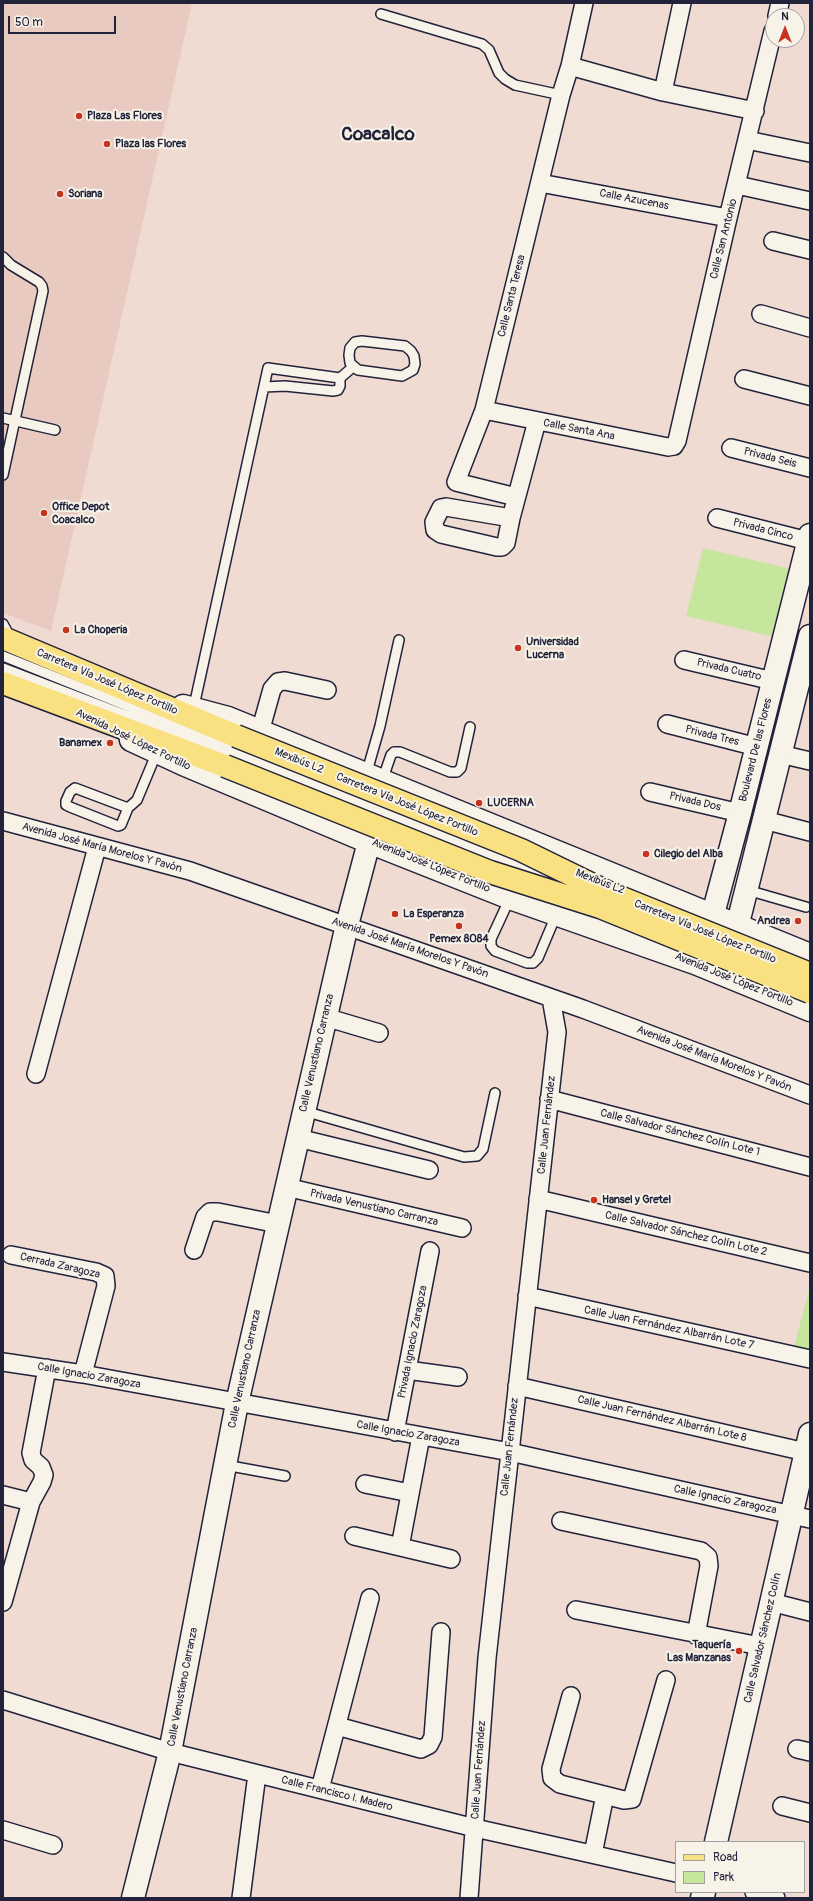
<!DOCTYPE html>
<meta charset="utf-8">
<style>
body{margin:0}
#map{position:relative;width:813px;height:1901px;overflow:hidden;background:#efdbd1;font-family:Pangolin,sans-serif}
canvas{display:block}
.frame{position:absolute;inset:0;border:4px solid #22223b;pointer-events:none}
.legend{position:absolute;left:675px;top:1841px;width:130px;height:52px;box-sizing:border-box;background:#f7f3e8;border:1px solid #a29fa3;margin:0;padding:5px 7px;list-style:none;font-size:12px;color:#22223b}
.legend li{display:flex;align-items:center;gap:8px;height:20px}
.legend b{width:20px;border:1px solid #a29fa3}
.north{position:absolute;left:765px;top:8px;width:40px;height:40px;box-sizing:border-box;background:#f7f3e8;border:1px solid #a29fa3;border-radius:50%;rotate:0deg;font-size:11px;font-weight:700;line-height:16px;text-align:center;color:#22223b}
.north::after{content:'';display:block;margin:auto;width:14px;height:18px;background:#c8321e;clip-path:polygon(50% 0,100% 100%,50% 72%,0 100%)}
.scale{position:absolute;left:8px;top:16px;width:108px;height:18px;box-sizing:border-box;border:2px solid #22223b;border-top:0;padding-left:5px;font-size:12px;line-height:14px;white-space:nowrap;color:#22223b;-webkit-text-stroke:3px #f7f3e8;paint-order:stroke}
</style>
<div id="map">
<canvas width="813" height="1901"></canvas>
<div class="frame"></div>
<ul class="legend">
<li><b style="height:5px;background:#f9e181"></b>Road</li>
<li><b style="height:11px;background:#c6e69e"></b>Park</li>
</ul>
<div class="north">N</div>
<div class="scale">50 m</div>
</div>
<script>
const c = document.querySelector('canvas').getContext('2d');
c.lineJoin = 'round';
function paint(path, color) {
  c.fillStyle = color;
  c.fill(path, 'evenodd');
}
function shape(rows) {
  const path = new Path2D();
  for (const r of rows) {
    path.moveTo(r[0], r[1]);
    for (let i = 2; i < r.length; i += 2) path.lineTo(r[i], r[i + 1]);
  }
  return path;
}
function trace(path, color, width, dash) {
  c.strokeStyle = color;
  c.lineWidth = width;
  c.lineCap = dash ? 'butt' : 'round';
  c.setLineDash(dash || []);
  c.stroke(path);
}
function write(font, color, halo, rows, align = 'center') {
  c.font = font + ' Pangolin,sans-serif';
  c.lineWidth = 4;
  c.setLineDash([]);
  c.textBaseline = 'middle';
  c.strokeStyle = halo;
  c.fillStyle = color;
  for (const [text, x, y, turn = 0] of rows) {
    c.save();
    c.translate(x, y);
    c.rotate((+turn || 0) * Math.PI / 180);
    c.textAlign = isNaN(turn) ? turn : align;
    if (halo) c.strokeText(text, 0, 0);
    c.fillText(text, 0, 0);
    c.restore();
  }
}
const built = shape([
 [3,3,192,3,51,631,3,613]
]);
const green = shape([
 [703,548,791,569,775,637,686,616],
 [810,1286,810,1351,794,1347]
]);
const lane = shape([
 [381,14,482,44,489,50,499,73,505,79,515,85,561,95],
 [3,257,11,265,39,282,42,286,43,291,3,475],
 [362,341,405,346,411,351,414,356,415,364,413,370,402,376,358,370,350,363,349,355,350,348,355,342,362,341],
 [264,387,285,386,333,391,338,390,340,386,340,378],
 [3,418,55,430],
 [3,624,10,637],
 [3,656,546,874],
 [3,668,232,756,531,874],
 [192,708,196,697,268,368,340,378,353,367],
 [366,775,380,726,399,640],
 [382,781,391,755,394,752,400,752,450,772,457,772,461,768,470,727],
 [128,808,75,788,70,792,66,801,66,805,70,807,118,826,121,825,128,808,137,800,157,752],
 [747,890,806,907],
 [510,898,491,939,491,946,495,951,527,963,533,963,538,958,557,913],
 [304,1111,464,1157,477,1156,483,1149,495,1093],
 [225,1465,285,1476]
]);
const street = shape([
 [777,16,780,3],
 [570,66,663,92,755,111],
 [663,92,682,3],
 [747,140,810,153],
 [540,183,728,218],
 [737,185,810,201],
 [773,241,810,250],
 [761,314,810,328],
 [744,379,810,396],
 [484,410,668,447,674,446,677,441,728,218,773,31],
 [731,448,810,468],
 [516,497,456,482,484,410,561,95,570,66,584,3],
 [511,518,446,507,441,508,434,522,435,530,441,534,497,547,502,547,506,543,511,518,537,421],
 [717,518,808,541],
 [684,660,773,681],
 [667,724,757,747],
 [260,732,272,689,278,682,285,681,327,690],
 [780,754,810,761],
 [650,792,740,813],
 [764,820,810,832],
 [3,821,190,871,583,1009,810,1095],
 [325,1017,379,1033],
 [36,1074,97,847],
 [549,1099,810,1167],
 [298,1138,429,1170],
 [286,1187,462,1228],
 [538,1199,810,1263],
 [194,1250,205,1217,210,1212,218,1212,278,1224],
 [11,1255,96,1272,105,1276,106,1286,83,1374],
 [527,1296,810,1359],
 [3,1362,83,1374,510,1452,810,1519],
 [407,1370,458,1377],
 [517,1386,810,1453],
 [395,1432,430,1251],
 [365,1484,410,1493],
 [3,1495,31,1502],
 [561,1521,701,1551,708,1557,709,1566,696,1635],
 [354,1536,451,1559],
 [400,1547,421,1436],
 [3,1602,31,1502,42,1482,44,1475,41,1467,33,1460,31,1453,47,1368],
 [771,1602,810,1612],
 [576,1610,760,1646],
 [571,1696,551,1769,552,1778,560,1784,624,1800,632,1799,666,1680],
 [3,1700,170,1752,475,1828,676,1873],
 [337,1726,421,1749,429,1745,433,1737,441,1632],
 [797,1749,810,1752],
 [320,1789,370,1598],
 [782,1806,810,1813],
 [3,1830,53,1845],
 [593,1854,605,1795],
 [754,1892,776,1898],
 [241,1898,257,1774],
 [469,1898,487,1658,557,1032,551,998]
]);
const secondary = shape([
 [183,706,228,718,810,955],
 [131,740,183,764,369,842,510,898,695,963,810,1010],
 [709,929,740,813,810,535],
 [734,939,810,636],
 [716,1842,810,1434],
 [133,1898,170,1752,237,1403,347,925,369,842],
 [702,1898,704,1892]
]);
const primary = shape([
 [3,638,236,736],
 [3,683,225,766]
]);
const primaryBridge = shape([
 [236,736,521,850,607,892,810,974],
 [225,766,490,872,600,907,810,992]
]);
const markers = [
 [79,116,4,"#c8321e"],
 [107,144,4,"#c8321e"],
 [60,194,4,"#c8321e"],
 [44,513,4,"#c8321e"],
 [66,630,4,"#c8321e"],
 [518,648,4,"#c8321e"],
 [110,743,4,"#c8321e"],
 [479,803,4,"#c8321e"],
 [646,854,4,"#c8321e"],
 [395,914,4,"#c8321e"],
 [798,921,4,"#c8321e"],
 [459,926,4,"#c8321e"],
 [594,1200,4,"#c8321e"],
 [739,1651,4,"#c8321e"]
];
const poiNames = [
 ["Plaza Las Flores",87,116],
 ["Plaza las Flores",115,144],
 ["Soriana",68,194],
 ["Office Depot",52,507],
 ["Coacalco",52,520],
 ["La Choperia",74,630],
 ["Universidad",526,642],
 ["Lucerna",526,655],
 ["Banamex",102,743,"right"],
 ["LUCERNA",487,803],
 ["Cilegio del Alba",654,854],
 ["La Esperanza",403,914],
 ["Andrea",790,921,"right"],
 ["Pemex 8084",459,939,"center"],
 ["Hansel y Gretel",602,1200],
 ["Taquería",731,1645,"right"],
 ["Las Manzanas",731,1658,"right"]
];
const streetNames = [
 ["Calle Azucenas",634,200,11],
 ["Calle San Antonio",724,239,-76],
 ["Calle Santa Teresa",512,296,-76],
 ["Calle Santa Ana",579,430,11],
 ["Privada Seis",770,458,14],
 ["Privada Cinco",763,530,14],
 ["Privada Cuatro",729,670,13],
 ["Carretera Vía José López Portillo",107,682,23],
 ["Privada Tres",712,736,14],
 ["Avenida José López Portillo",133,740,26],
 ["Boulevard De las Flores",756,750,-76],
 ["Mexibús L2",299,761,22],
 ["Privada Dos",695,802,13],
 ["Carretera Vía José López Portillo",407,805,22],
 ["Avenida José María Morelos Y Pavón",102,848,15],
 ["Avenida José López Portillo",431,866,22],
 ["Mexibús L2",600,882,21],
 ["Carretera Vía José López Portillo",705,932,22],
 ["Avenida José María Morelos Y Pavón",410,948,19],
 ["Avenida José López Portillo",734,980,22],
 ["Calle Venustiano Carranza",317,1053,-77],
 ["Avenida José María Morelos Y Pavón",714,1059,21],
 ["Calle Juan Fernández",547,1125,-84],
 ["Calle Salvador Sánchez Colín Lote 1",680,1133,14],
 ["Privada Venustiano Carranza",374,1208,13],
 ["Calle Salvador Sánchez Colín Lote 2",686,1234,13],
 ["Cerrada Zaragoza",60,1266,13],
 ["Calle Juan Fernández Albarrán Lote 7",669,1328,12],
 ["Privada Ignacio Zaragoza",413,1342,-79],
 ["Calle Venustiano Carranza",245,1369,-78],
 ["Calle Ignacio Zaragoza",89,1376,10],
 ["Calle Juan Fernández Albarrán Lote 8",662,1419,13],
 ["Calle Ignacio Zaragoza",408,1434,10],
 ["Calle Juan Fernández",510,1447,-84],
 ["Calle Ignacio Zaragoza",725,1500,12],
 ["Calle Salvador Sánchez Colín",763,1638,-77],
 ["Calle Venustiano Carranza",183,1687,-79],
 ["Calle Juan Fernández",479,1770,-86],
 ["Calle Francisco I. Madero",337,1794,14]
];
const townNames = [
 ["Coacalco",378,135]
];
paint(built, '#e9cac1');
paint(green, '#c6e69e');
trace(lane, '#22223b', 12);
trace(street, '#22223b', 20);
trace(secondary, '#22223b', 25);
trace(primary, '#22223b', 25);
trace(lane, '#f7f3e8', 9);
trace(street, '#f7f3e8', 17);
trace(secondary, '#f7f3e8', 22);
trace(primary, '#f9e181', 22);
trace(primaryBridge, '#22223b', 25, []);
trace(primaryBridge, '#f9e181', 22);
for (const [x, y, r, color] of markers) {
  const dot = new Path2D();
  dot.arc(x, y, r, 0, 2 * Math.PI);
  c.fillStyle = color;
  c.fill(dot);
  trace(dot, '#f7f3e8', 1.5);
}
write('bold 11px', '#22223b', '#f7f3e8', poiNames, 'left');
write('11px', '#22223b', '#f7f3e8', streetNames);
write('bold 19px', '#22223b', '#f7f3e8', townNames);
</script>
